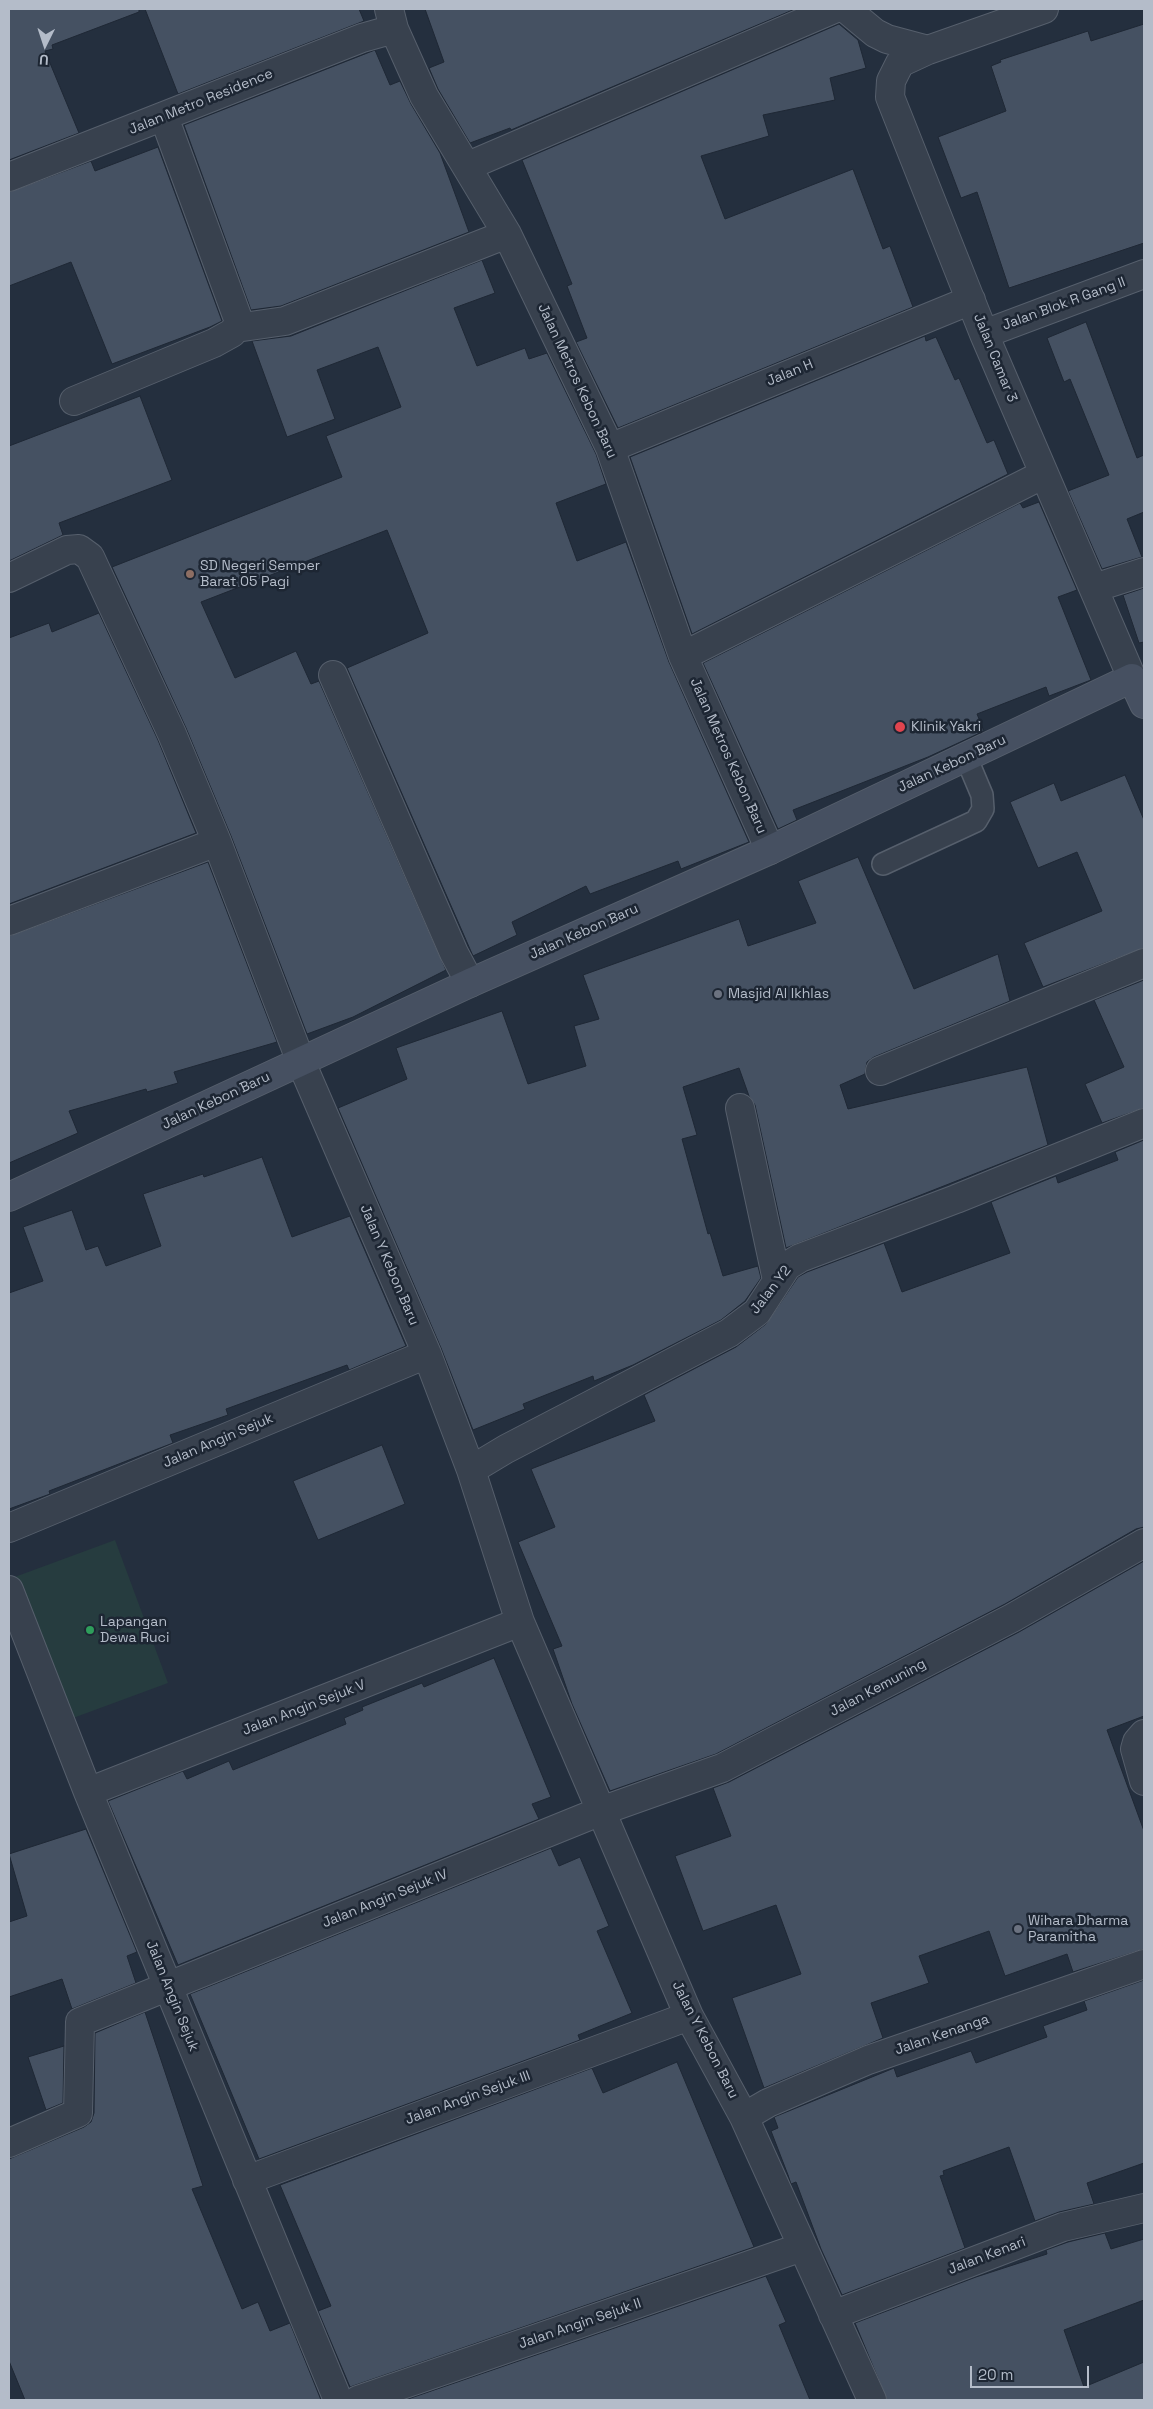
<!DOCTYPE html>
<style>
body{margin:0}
#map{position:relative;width:1153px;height:2409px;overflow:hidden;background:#242f3e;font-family:"Space Grotesk",sans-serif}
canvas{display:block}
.frame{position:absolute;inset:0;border:10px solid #b4bcc9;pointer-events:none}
.north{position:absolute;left:20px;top:20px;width:50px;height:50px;-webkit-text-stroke:4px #1d2633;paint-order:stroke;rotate:184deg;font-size:14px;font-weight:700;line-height:20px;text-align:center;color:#b4bcc9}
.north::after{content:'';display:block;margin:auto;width:18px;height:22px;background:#b4bcc9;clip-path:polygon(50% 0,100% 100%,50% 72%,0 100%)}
.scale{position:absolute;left:970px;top:2366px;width:119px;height:22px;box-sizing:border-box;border:2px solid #b4bcc9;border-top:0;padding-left:6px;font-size:15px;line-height:18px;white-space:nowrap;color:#b4bcc9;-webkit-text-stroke:4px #1d2633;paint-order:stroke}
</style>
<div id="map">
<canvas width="1153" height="2409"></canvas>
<div class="frame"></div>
<div class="north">U</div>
<div class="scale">20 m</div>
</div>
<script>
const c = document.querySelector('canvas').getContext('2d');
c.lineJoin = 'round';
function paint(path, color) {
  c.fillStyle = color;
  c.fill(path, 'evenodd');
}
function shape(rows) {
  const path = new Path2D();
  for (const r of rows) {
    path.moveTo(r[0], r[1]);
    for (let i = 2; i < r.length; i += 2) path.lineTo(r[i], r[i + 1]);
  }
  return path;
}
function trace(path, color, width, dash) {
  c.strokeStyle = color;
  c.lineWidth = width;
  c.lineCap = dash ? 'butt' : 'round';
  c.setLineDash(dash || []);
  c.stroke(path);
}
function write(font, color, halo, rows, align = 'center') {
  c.font = font + ' "Space Grotesk",sans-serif';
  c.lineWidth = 5;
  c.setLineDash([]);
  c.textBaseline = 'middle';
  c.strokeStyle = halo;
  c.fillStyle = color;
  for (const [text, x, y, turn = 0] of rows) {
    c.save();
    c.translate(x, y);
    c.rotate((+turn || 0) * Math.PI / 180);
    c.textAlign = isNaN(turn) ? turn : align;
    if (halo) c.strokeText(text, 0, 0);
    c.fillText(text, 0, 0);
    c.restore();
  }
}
const green = shape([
 [115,1540,168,1683,65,1721,12,1578]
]);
const building = shape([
 [9,9,139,9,139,12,52,45,53,49,45,51,79,133,9,160,9,9],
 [145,9,359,9,364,21,178,94,145,9],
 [425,9,795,9,511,130,510,128,470,143,438,89,429,68,444,62,425,9],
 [839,24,858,40,866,68,830,78,835,100,763,115,769,136,701,156,725,219,853,169,883,249,890,246,913,307,618,428,576,342,587,338,567,286,572,284,522,160,839,24],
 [1144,24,1144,243,1009,288,977,192,961,198,938,137,1006,111,991,66,1001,62,1000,60,1088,31,1091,41,1144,24],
 [375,50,390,85,400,81,411,104,440,153,469,232,281,306,251,310,184,125,375,50],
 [158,147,222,321,210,327,112,364,71,262,9,286,9,192,91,161,95,171,158,147],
 [482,260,495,293,454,308,477,366,525,348,529,359,547,353,596,454,606,484,556,503,577,561,626,542,669,662,749,842,681,869,678,861,590,894,586,886,512,922,517,935,473,956,347,668,428,633,387,530,201,602,235,678,296,651,311,684,319,681,446,970,353,1017,307,1034,231,836,186,728,112,567,342,477,326,436,401,407,378,347,317,370,335,419,287,437,252,341,291,336,482,260],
 [1086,322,1137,458,1144,455,1144,512,1127,519,1142,557,1102,569,1068,491,1109,475,1070,379,1064,382,1047,338,1086,322],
 [925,336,926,341,936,337,955,380,959,378,987,443,994,440,1008,474,692,634,630,457,925,336],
 [140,396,172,480,59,523,63,535,9,561,9,446,140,396],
 [1039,502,1077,590,1058,597,1091,680,1049,696,1046,687,977,714,984,731,928,757,793,810,797,820,778,829,703,663,1020,503,1023,508,1039,502],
 [1144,588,1144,642,1139,643,1123,595,1144,588],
 [99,613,158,740,196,833,9,904,9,638,49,623,52,632,99,613],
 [1125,775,1144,820,1144,948,1043,987,1024,943,1102,911,1077,852,1038,868,1010,802,1054,783,1061,801,1125,775],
 [858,857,914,989,998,954,1010,1001,874,1057,867,1062,865,1074,840,1085,848,1109,1027,1067,1048,1145,786,1248,755,1105,749,1096,739,1068,683,1087,697,1135,682,1139,708,1234,710,1233,723,1276,758,1266,761,1278,745,1301,721,1320,633,1365,594,1381,593,1376,523,1404,525,1409,473,1430,441,1348,338,1108,407,1079,396,1048,502,1011,528,1084,586,1066,574,1026,599,1019,583,975,739,919,748,946,816,923,798,881,858,857],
 [208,862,277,1042,174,1072,178,1083,147,1092,146,1089,69,1111,78,1133,9,1163,9,936,208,862],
 [1144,980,1144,1108,1102,1123,1085,1084,1124,1067,1094,1000,1144,980],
 [1144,1140,1144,1527,1136,1529,1005,1604,716,1754,610,1791,572,1704,553,1649,562,1646,518,1542,555,1527,531,1469,655,1421,644,1395,736,1347,766,1324,798,1277,807,1272,884,1243,902,1292,1010,1253,991,1202,1056,1176,1058,1183,1118,1160,1115,1152,1144,1140],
 [262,1157,292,1237,350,1216,406,1346,349,1370,347,1365,226,1409,228,1415,170,1435,173,1443,49,1491,50,1494,9,1509,9,1293,43,1281,23,1227,72,1210,86,1250,98,1246,106,1266,161,1246,143,1194,203,1174,204,1177,262,1157],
 [382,1445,405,1504,318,1540,293,1481,382,1445],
 [1144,1561,1144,1716,1107,1730,1144,1831,1144,1949,1073,1972,1067,1954,1005,1976,989,1931,919,1956,929,1983,871,2003,883,2038,764,2088,732,1998,801,1974,776,1905,703,1931,675,1856,731,1836,713,1788,729,1782,1019,1632,1144,1561],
 [494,1658,551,1797,532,1804,539,1819,178,1965,108,1801,183,1771,187,1779,229,1761,233,1770,346,1724,344,1718,363,1710,362,1707,422,1683,424,1687,494,1658],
 [86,1829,137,1952,127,1956,136,1983,72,2009,62,1979,9,1997,9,1922,27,1916,9,1854,86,1829],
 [551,1848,559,1866,580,1857,609,1926,597,1931,632,2013,578,2035,580,2040,259,2159,190,1994,551,1848],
 [1144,1980,1144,2163,1087,2183,1094,2204,1059,2212,1035,2221,1009,2147,943,2171,944,2175,940,2176,965,2248,842,2295,821,2249,796,2182,791,2184,788,2175,771,2131,778,2128,774,2117,894,2068,897,2077,971,2051,976,2063,1047,2037,1043,2026,1087,2010,1084,2001,1144,1980],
 [145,2012,203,2186,192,2189,242,2309,258,2302,270,2331,290,2323,321,2400,25,2400,9,2361,9,2159,84,2127,91,2122,94,2113,95,2033,145,2012],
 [64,2046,63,2103,46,2110,28,2057,64,2046],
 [677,2062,754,2247,350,2387,318,2311,331,2306,280,2185,592,2068,603,2093,677,2062],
 [1105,2233,1111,2249,1144,2239,1144,2300,1064,2330,1084,2387,1144,2362,1144,2400,887,2400,855,2323,976,2277,1047,2254,1046,2250,1068,2242,1105,2233],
 [766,2276,786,2322,779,2325,810,2400,405,2400,766,2276]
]);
const lane = shape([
 [883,864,976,821,983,809,982,795,966,757]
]);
const street = shape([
 [389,9,394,29,424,96,507,234,610,448,683,656,770,850],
 [846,9,875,33,887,39,928,50],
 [1044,9,928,50,900,63,891,81,890,97,984,334,1132,678],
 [164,117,241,327],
 [468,166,834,9],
 [9,177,362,38,394,29],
 [984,334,1144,274],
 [74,401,214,343,232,333,236,328,285,321,507,234],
 [610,448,971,300],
 [9,578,67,550,79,549,90,557,172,734,217,842,301,1062,427,1354,471,1470,520,1622,689,2016,744,2117,872,2400],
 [1094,588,1144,572],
 [683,656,1044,474],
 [333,675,454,953,470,983],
 [9,921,217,842],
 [880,1071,1144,963],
 [740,1108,777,1280],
 [471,1470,506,1449,729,1333,757,1312,787,1266,800,1258,956,1199,1144,1123],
 [9,1528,427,1354],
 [9,1590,88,1792,338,2400],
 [1144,1734,1137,1742,1135,1749,1144,1781],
 [88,1792,520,1622],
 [744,2117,768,2103,868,2060,1144,1964],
 [9,2143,78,2113,80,2022,601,1811,722,1768,1012,1618,1144,1543],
 [247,2180,689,2016],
 [833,2315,1063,2227,1144,2208],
 [358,2400,802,2247]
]);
const secondary = shape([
 [9,1197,470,983,770,850,1132,678,1144,704]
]);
const markers = [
 [190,574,5,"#8d6e63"],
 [900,727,6,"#e0444e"],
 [718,994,5,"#6b7280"],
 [90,1630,5,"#2e9e5b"],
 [1018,1929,5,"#6b7280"]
];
const streetNames = [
 ["Jalan Metro Residence",201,102,-22],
 ["Jalan Blok R Gang II",1064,304,-20],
 ["Jalan Camar 3",995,358,68],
 ["Jalan H",790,373,-22],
 ["Jalan Metros Kebon Baru",577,381,65],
 ["Jalan Metros Kebon Baru",728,756,66],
 ["Jalan Kebon Baru",952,764,-25],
 ["Jalan Kebon Baru",584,932,-24],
 ["Jalan Kebon Baru",216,1101,-25],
 ["Jalan Y Kebon Baru",389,1265,67],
 ["Jalan Y2",771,1290,-52],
 ["Jalan Angin Sejuk",218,1441,-23],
 ["Jalan Kemuning",878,1688,-28],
 ["Jalan Angin Sejuk V",304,1708,-21],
 ["Jalan Angin Sejuk IV",385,1899,-22],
 ["Jalan Angin Sejuk",172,1996,68],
 ["Jalan Kenanga",942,2035,-19],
 ["Jalan Y Kebon Baru",705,2040,63],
 ["Jalan Angin Sejuk III",468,2098,-20],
 ["Jalan Kenari",987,2256,-21],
 ["Jalan Angin Sejuk II",580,2324,-19]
];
const poiNames = [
 ["SD Negeri Semper",200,566],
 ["Barat 05 Pagi",200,582],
 ["Klinik Yakri",911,727],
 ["Masjid Al Ikhlas",728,994],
 ["Lapangan",100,1622],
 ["Dewa Ruci",100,1638],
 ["Wihara Dharma",1028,1921],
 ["Paramitha",1028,1937]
];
paint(green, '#263c3f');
paint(building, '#455162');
trace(building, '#1f2835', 1);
trace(lane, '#565f6c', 24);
trace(street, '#565f6c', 30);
trace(secondary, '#565f6c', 30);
trace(lane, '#38414e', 21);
trace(street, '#38414e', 28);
trace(secondary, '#465061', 28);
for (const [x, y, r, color] of markers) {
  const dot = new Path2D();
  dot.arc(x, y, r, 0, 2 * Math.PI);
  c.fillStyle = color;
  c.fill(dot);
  trace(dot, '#1d2633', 2);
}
write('14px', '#b4bcc9', '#1d2633', streetNames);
write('14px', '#b4bcc9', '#1d2633', poiNames, 'left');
</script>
